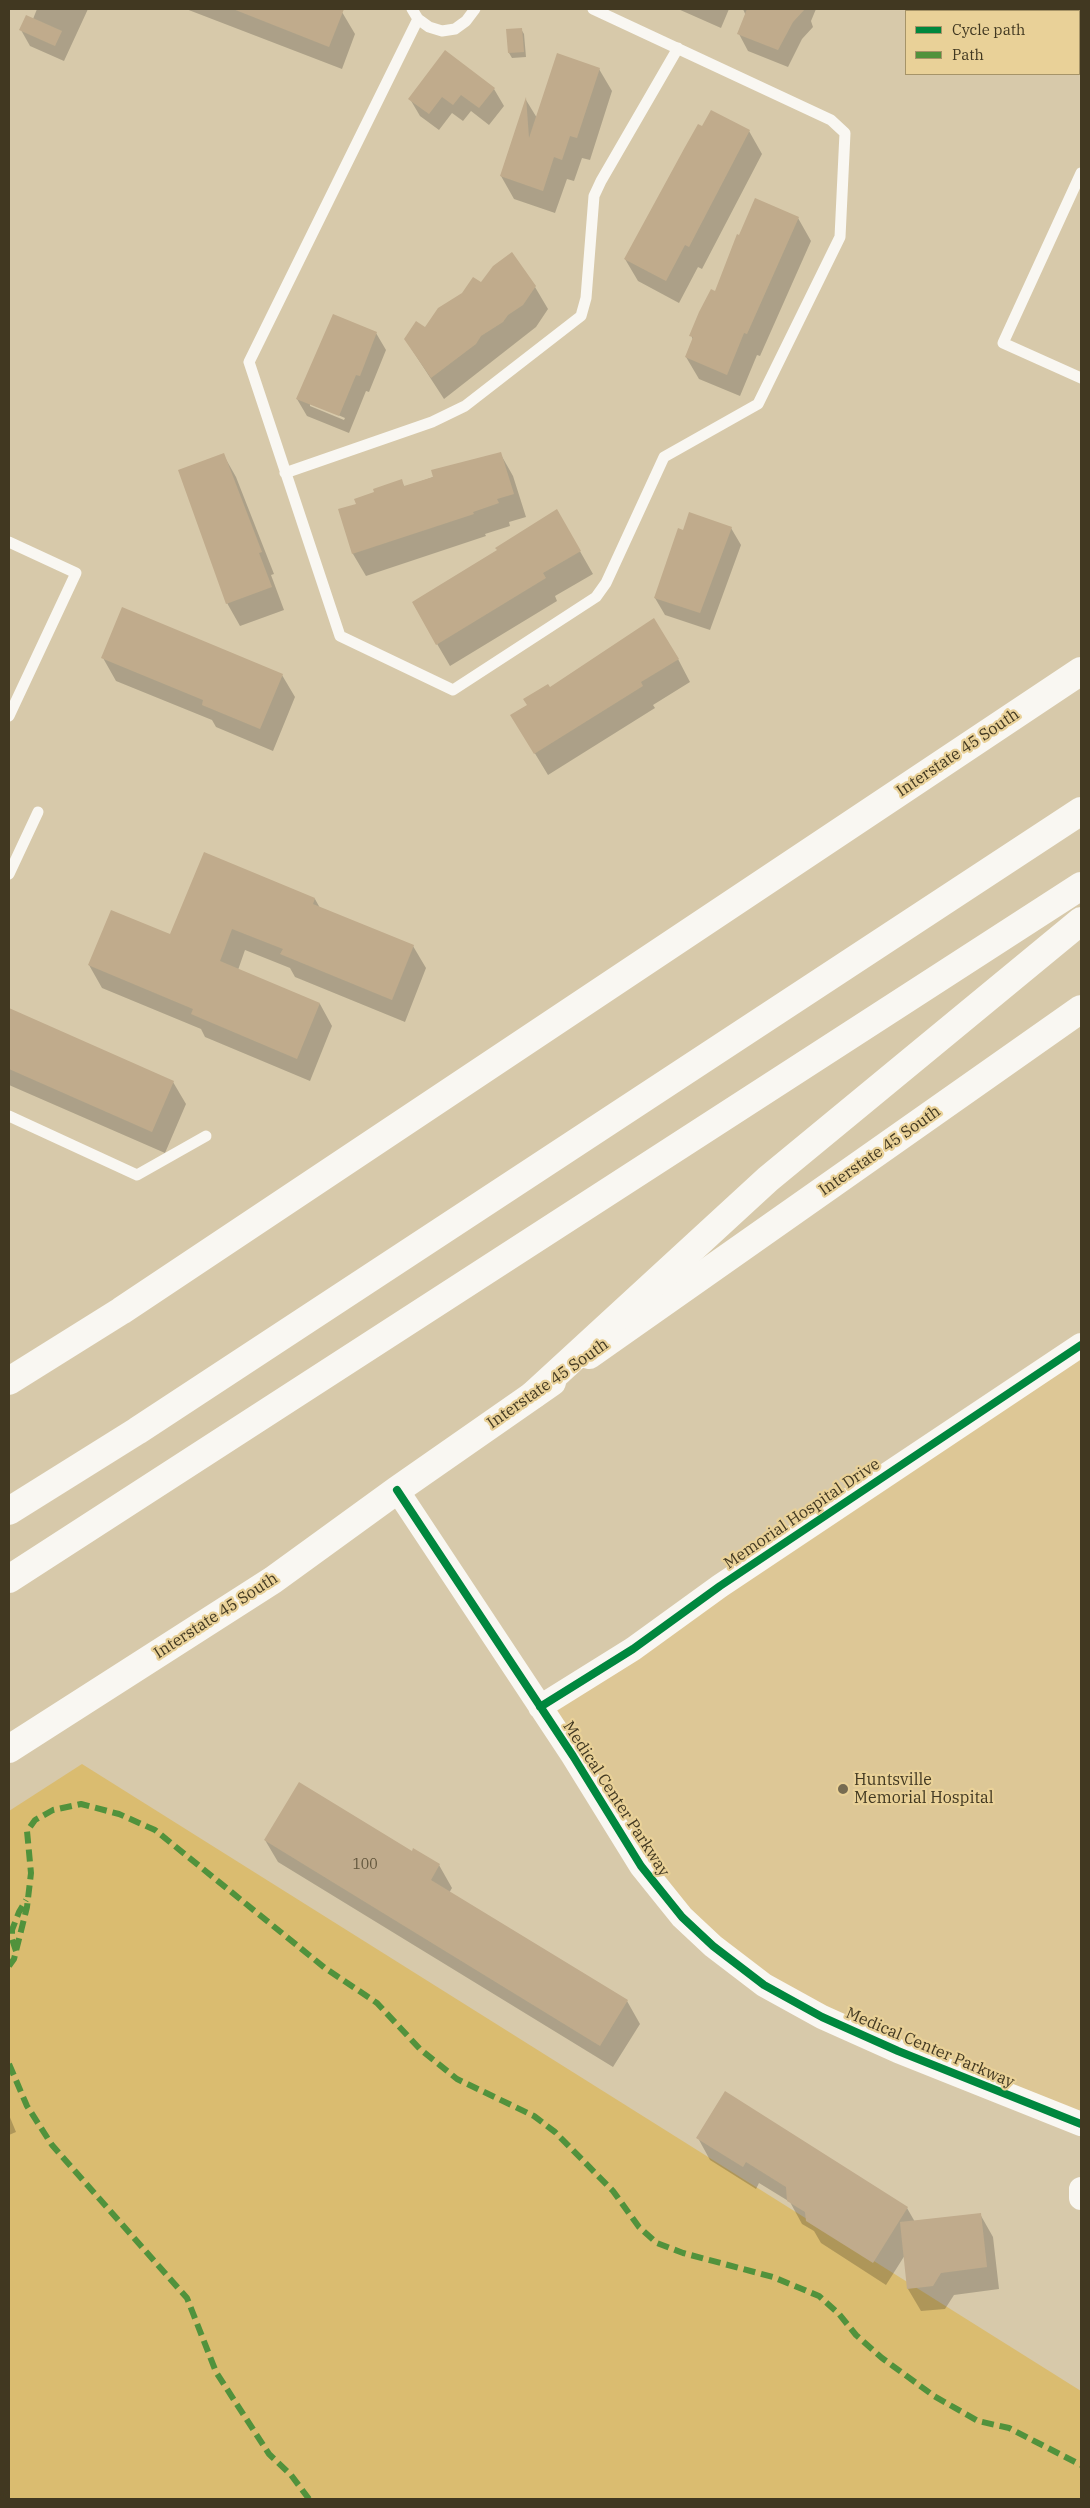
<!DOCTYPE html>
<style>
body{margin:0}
#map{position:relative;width:1090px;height:2508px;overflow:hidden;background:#d7c9aa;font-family:"IBM Plex Serif",serif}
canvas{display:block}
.frame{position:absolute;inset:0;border:10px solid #413821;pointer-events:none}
.legend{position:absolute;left:905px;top:10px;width:175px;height:65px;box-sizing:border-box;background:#e9d198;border:1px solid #a69468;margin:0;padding:6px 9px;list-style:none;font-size:15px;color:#413821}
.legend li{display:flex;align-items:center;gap:10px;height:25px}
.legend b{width:25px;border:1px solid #a69468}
</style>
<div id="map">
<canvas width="1090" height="2508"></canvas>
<div class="frame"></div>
<ul class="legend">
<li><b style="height:6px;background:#00873e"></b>Cycle path</li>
<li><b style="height:6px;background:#51923c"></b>Path</li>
</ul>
</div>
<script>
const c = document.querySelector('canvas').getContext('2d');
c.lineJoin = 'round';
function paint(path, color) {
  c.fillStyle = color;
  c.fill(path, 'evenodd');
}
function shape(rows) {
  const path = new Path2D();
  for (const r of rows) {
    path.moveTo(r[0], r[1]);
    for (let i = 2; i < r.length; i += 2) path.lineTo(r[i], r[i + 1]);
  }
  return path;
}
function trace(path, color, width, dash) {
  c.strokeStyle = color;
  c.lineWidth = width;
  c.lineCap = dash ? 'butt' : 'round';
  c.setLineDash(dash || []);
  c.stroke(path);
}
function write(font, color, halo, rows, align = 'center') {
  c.font = font + ' "IBM Plex Serif",serif';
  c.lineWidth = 4.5;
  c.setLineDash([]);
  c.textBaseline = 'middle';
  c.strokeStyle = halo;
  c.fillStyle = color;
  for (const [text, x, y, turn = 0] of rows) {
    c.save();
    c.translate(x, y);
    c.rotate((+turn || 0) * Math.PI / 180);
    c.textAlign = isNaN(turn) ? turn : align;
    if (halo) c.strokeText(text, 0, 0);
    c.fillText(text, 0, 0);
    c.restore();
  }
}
const built = shape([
 [1081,1359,1081,2113,807,2000,767,1975,716,1936,656,1871,553,1708]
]);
const green = shape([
 [82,1764,1081,2391,1081,2499,9,2499,9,1811]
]);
const shadow = shape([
 [37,9,88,9,64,61,30,46,21,30,33,19],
 [186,9,334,9,342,12,355,34,342,69],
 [678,9,729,9,721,28],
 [816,9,811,21,813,27,802,39,788,67,748,51,739,34,746,16,743,9],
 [521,29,524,34,526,57,512,58,509,53],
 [599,69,612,91,590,160,582,158,574,181,567,179,555,213,514,199,501,176,526,100,537,118],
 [494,89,504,106,489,125,471,111,463,121,452,113,439,130,420,116,410,99],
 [703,128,749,131,762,154,702,269,698,267,679,303,638,281,625,259],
 [798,218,811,241,760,356,757,355,740,396,699,379,686,357,693,340,691,335],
 [481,284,535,287,548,309,536,327,444,399,405,339,425,329],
 [376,333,386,350,369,392,366,391,349,433,307,416,297,399],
 [310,403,345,418,344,420,310,406],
 [500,453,513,476,526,517,509,522,510,526,485,534,486,536,366,576,353,554,339,510,358,505,401,481,405,487],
 [223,454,236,477,274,574,271,575,284,610,240,626,227,603],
 [557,511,593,574,555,596,557,601,450,666,413,603,498,551],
 [731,528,741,545,710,630,665,615,655,598,684,531],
 [103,658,282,675,295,697,273,751,216,727,212,720,116,681],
 [678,659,690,682,653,705,655,708,548,775,525,737,528,705,550,689],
 [315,899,320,908,413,946,426,968,405,1022,295,977,290,968,245,950,238,970,320,1004,332,1026,310,1081,205,1037,201,1029,102,988,89,965,171,936],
 [9,1009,173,1082,186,1104,165,1153,9,1085],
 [265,1840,439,1865,452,1888,449,1893,627,2001,640,2024,613,2067,278,1862],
 [9,2115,16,2132,9,2135],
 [698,2138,907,2208,915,2222,980,2214,993,2237,999,2289,954,2295,945,2309,921,2311,908,2289,905,2255,886,2285,821,2243,814,2231,802,2224,790,2202,759,2183,756,2189,710,2160]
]);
const building = shape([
 [233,9,344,9,329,47],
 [747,9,805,9,793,22,778,50,737,34],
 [26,15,62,31,55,46,19,30],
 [522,28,524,52,508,53,506,29],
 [445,50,495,88,479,108,461,95,453,105,442,97,429,114,408,99],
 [557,53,600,68,577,138,570,136,562,160,554,157,543,191,500,176,526,97,529,138],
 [711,110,750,130,689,247,685,245,666,281,624,259,685,147,698,124,702,126],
 [755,198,799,217,747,334,744,333,727,375,685,357,693,337,689,336,699,312,711,289,715,291,737,234,739,235],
 [512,252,536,286,523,305,508,315,503,322,481,336,476,344,431,378,404,339,416,321,425,327,438,308,462,293,473,277,481,282,493,266],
 [333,314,377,332,360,376,356,375,339,416,296,399],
 [501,452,514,494,497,499,499,503,473,512,474,514,352,554,338,509,356,504,354,499,374,492,373,489,402,479,404,486,433,477,431,470],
 [224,453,262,552,259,553,272,587,226,604,178,470],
 [557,509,581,551,543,573,546,578,436,645,412,602,497,550,495,548],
 [689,512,732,527,700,613,654,598,678,528,683,530],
 [122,607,283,674,260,729,202,705,203,700,101,658],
 [654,618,679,659,641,682,643,686,534,754,510,715,527,705,523,699,548,684,550,687],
 [204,852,315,898,313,904,414,945,392,1000,280,954,283,949,232,929,220,961,320,1003,297,1059,191,1014,193,1009,88,965,111,910,170,934],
 [9,1008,174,1081,152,1132,9,1069],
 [299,1782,412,1851,413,1848,440,1864,431,1880,628,2000,600,2046,264,1840],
 [725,2091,908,2207,873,2263,806,2221,805,2212,787,2201,786,2187,746,2162,743,2167,696,2138],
 [981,2213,987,2267,941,2273,933,2286,907,2289,900,2222]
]);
const service = shape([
 [412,9,418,19,429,27,442,31,455,29,466,21,475,9],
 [418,19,249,362,340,636,453,690,596,597,606,583,664,457,758,404,840,237,845,133,831,120,593,9],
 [1081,173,1003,343,1081,378],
 [285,473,432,422,465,406,581,316,586,298,594,196,601,181,678,48],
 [9,542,76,573,9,716],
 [9,874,38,812],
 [9,1116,137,1175,206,1136]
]);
const minor = shape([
 [397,1490,573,1756,641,1866,682,1917,713,1946,764,1985,822,2017,898,2051,1081,2124],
 [540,1707,633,1649,720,1586,1081,1345],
 [1081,2189,1081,2198]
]);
const tertiary = shape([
 [1031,9,1036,11],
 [1079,31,1081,32]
]);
const secondary = shape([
 [589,1355,1081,1009],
 [9,1381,121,1311,1081,671],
 [9,1749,273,1580,397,1490,552,1382]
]);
const motorway = shape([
 [533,1395,768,1179,1081,921],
 [9,1511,137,1431,1081,811],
 [9,1579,1081,886]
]);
const quiet = shape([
 [16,1951,12,1939,12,1930,19,1912,26,1900],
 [9,1966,14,1959,27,1907,31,1873,27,1831,35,1820,53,1810,81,1804,119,1814,155,1830,325,1968,377,2003,420,2049,457,2079,534,2116,555,2132,613,2191,639,2227,657,2243,683,2253,773,2277,819,2296,839,2314,856,2335,882,2358,934,2396,978,2421,1009,2428,1081,2465],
 [9,2064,27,2106,52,2145,187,2298,216,2372,269,2454,291,2475,309,2499]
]);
const cycleway = shape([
 [397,1490,573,1756,641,1866,682,1917,713,1946,764,1985,822,2017,898,2051,1081,2124],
 [540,1707,633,1649,720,1586,1081,1345]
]);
const markers = [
 [843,1789,6,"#766b51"]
];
const numberNames = [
 ["100",365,1865]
];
const streetNames = [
 ["Interstate 45 South",958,753,-34],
 ["Interstate 45 South",880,1151,-35],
 ["Interstate 45 South",548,1384,-35],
 ["Memorial Hospital Drive",802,1514,-34],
 ["Interstate 45 South",216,1616,-33],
 ["Medical Center Parkway",616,1799,57],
 ["Medical Center Parkway",930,2048,23]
];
const poiNames = [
 ["Huntsville",854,1780],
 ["Memorial Hospital",854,1798]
];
paint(built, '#ddc796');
paint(green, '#dabc70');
paint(shadow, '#0003');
paint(building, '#c0ab8c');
trace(service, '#f9f7f2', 11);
trace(minor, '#f9f7f2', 24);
trace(tertiary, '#f9f7f2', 28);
trace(secondary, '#f9f7f2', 28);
trace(motorway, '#f9f7f2', 28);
trace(quiet, '#51923c', 6, [12, 6]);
trace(cycleway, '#00873e', 8);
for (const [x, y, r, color] of markers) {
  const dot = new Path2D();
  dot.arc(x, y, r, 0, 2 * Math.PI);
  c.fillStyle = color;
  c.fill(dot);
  trace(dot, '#e9d198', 2);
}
write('14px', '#61553c', null, numberNames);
write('16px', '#413821', '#e9d198', streetNames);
write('16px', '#413821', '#e9d198', poiNames, 'left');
</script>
